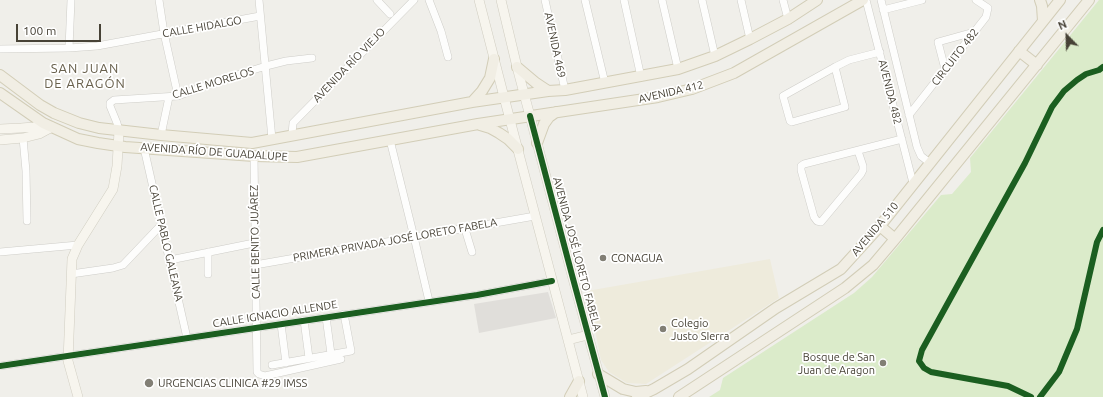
<!DOCTYPE html>
<meta charset="utf-8">
<style>
body{margin:0}
#map{position:relative;width:1103px;height:397px;overflow:hidden;background:#f0efea;font-family:Ubuntu,sans-serif}
canvas{display:block}
.north{position:absolute;left:1047px;top:16px;width:40px;height:40px;-webkit-text-stroke:3px #fff;paint-order:stroke;rotate:337deg;font-size:11px;font-weight:700;line-height:16px;text-align:center;color:#474236}
.north::after{content:'';display:block;margin:auto;width:14px;height:18px;background:#474236;clip-path:polygon(50% 0,100% 100%,50% 72%,0 100%)}
.scale{position:absolute;left:16px;top:24px;width:85px;height:18px;box-sizing:border-box;border:2px solid #474236;border-top:0;padding-left:5px;font-size:12px;line-height:14px;white-space:nowrap;color:#474236;-webkit-text-stroke:3px #fff;paint-order:stroke}
</style>
<div id="map">
<canvas width="1103" height="397"></canvas>
<div class="north">N</div>
<div class="scale">100 m</div>
</div>
<script>
const c = document.querySelector('canvas').getContext('2d');
c.lineJoin = 'round';
function paint(path, color) {
  c.fillStyle = color;
  c.fill(path, 'evenodd');
}
function shape(rows) {
  const path = new Path2D();
  for (const r of rows) {
    path.moveTo(r[0], r[1]);
    for (let i = 2; i < r.length; i += 2) path.lineTo(r[i], r[i + 1]);
  }
  return path;
}
function trace(path, color, width, dash) {
  c.strokeStyle = color;
  c.lineWidth = width;
  c.lineCap = dash ? 'butt' : 'round';
  c.setLineDash(dash || []);
  c.stroke(path);
}
function write(font, color, halo, rows, align = 'center') {
  c.font = font + ' Ubuntu,sans-serif';
  c.lineWidth = 3.5;
  c.setLineDash([]);
  c.textBaseline = 'middle';
  c.strokeStyle = halo;
  c.fillStyle = color;
  for (const [text, x, y, turn = 0] of rows) {
    c.save();
    c.translate(x, y);
    c.rotate((+turn || 0) * Math.PI / 180);
    c.textAlign = isNaN(turn) ? turn : align;
    if (halo) c.strokeText(text, 0, 0);
    c.fillText(text, 0, 0);
    c.restore();
  }
}
const education = shape([
 [770,259,779,298,646,384,627,383,609,372,601,360,587,291]
]);
const green = shape([
 [1099,0,1103,0,1103,397,709,397,720,390,723,378,854,293,872,277,941,195,952,194,971,172,970,158]
]);
const parking = shape([
 [548,292,556,318,479,333,474,304]
]);
const street = shape([
 [159,0,164,33,178,96],
 [259,0,272,139],
 [377,0,390,14],
 [429,0,441,31,448,57],
 [545,0,565,90],
 [585,0,605,83],
 [624,0,641,77],
 [662,0,678,69],
 [702,0,715,56],
 [741,0,750,39],
 [783,0,788,19],
 [866,0,913,183],
 [881,0,917,147,921,156,930,163],
 [883,10,922,0],
 [69,48,71,0],
 [0,49,69,48,97,46,260,16],
 [835,67,845,107,792,122,790,121,783,96,835,67,849,60,880,52],
 [945,69,938,42,974,32],
 [909,115,986,17,988,8,976,0],
 [119,131,117,123,110,106,110,103,114,100,178,96,227,78,266,66,286,61,312,58],
 [292,134,293,123,414,0],
 [161,135,169,97],
 [23,138,26,171,27,221],
 [390,140,414,237,429,301],
 [144,148,187,338],
 [858,151,863,166,863,170,861,174,821,222,817,221,814,217,801,170,801,166,804,164,902,139],
 [254,156,257,372,259,374,265,376,341,359],
 [465,229,472,252],
 [0,252,78,245],
 [208,252,208,274],
 [170,260,254,243],
 [255,265,535,216],
 [71,274,113,268,123,265,162,224],
 [326,317,331,354],
 [304,320,309,358],
 [281,324,286,363],
 [272,365,351,351,344,314],
 [0,366,477,295,552,281]
]);
const secondary = shape([
 [479,0,504,97,583,397],
 [501,0,517,67,572,275,605,397],
 [0,129,21,128,34,127,43,123],
 [0,140,23,138,39,134,52,127],
 [568,340,588,335],
 [78,397,68,361,72,259,78,245,113,189,117,166,119,131]
]);
const primary = shape([
 [1040,0,1042,6,1043,21],
 [1019,51,1037,65],
 [517,67,536,83,548,91],
 [0,75,40,105,54,113,79,123,99,128,161,135,252,143,472,102,548,91,565,90,678,69,715,56,750,39,788,19,817,0],
 [0,93,43,123,78,139,98,143,125,147,254,156,297,157,478,124,658,97,692,89,734,73,863,0],
 [472,102,482,91,490,78,494,59],
 [480,125,490,128,499,133,508,139,518,149],
 [537,143,544,124,549,117,556,112],
 [880,226,895,239],
 [598,374,623,389,636,392,646,391],
 [570,397,579,381],
 [637,397,654,389,688,369,776,308,841,269,880,226,1060,0],
 [679,397,845,288,873,265,895,239,1089,0]
]);
const cycleway = shape([
 [530,116,572,275,605,397],
 [0,366,477,295,552,281],
 [1031,397,1008,386,931,372,924,368,919,361,922,350,1025,163,1052,107,1064,91,1077,80,1086,74,1099,70,1103,67],
 [1040,397,1059,372,1077,329,1097,242,1103,230]
]);
const markers = [
 [603,258,4,"#827f75"],
 [663,329,4,"#827f75"],
 [883,363,4,"#827f75"],
 [149,383,5,"#827f75"]
];
const streetNames = [
 ["CALLE HIDALGO",202,27,-10],
 ["AVENIDA 469",555,45,78],
 ["CIRCUITO 482",955,57,-52],
 ["AVENIDA RÍO VIEJO",349,65,-46],
 ["CALLE MORELOS",213,83,-17],
 ["AVENIDA 412",671,92,-13],
 ["AVENIDA 482",890,92,76],
 ["AVENIDA RÍO DE GUADALUPE",214,152,4],
 ["AVENIDA 510",875,229,-50],
 ["PRIMERA PRIVADA JOSÉ LORETO FABELA",395,240,-10],
 ["CALLE BENITO JUÁREZ",255,242,-91],
 ["CALLE PABLO GALEANA",166,243,77],
 ["AVENIDA JOSÉ LORETO FABELA",577,254,75],
 ["CALLE IGNACIO ALLENDE",275,314,-9]
];
const poiNames = [
 ["CONAGUA",611,258],
 ["Colegio",671,323],
 ["Justo SIerra",671,336],
 ["Bosque de San",875,357,"right"],
 ["Juan de Aragon",875,370,"right"],
 ["URGENCIAS CLINICA #29 IMSS",158,383]
];
const quarterNames = [
 ["SAN JUAN",85,69],
 ["DE ARAGÓN",85,84]
];
paint(education, '#eeebdc');
paint(green, '#dbebca');
paint(parking, '#e0deda');
trace(street, '#cecdc8', 8);
trace(secondary, '#d0cdc1', 10);
trace(primary, '#d2cdb7', 12);
trace(street, '#fdfdfc', 7);
trace(secondary, '#f7f5ee', 9);
trace(primary, '#f1eee4', 10);
trace(cycleway, '#1b5e20', 6);
for (const [x, y, r, color] of markers) {
  const dot = new Path2D();
  dot.arc(x, y, r, 0, 2 * Math.PI);
  c.fillStyle = color;
  c.fill(dot);
  trace(dot, '#fff', 1.5);
}
write('11px', '#474236', '#fff', streetNames);
write('11px', '#474236', '#fff', poiNames, 'left');
c.letterSpacing = '1px';
write('13px', '#69614d', '#fff', quarterNames);
c.letterSpacing = '0px';
</script>
